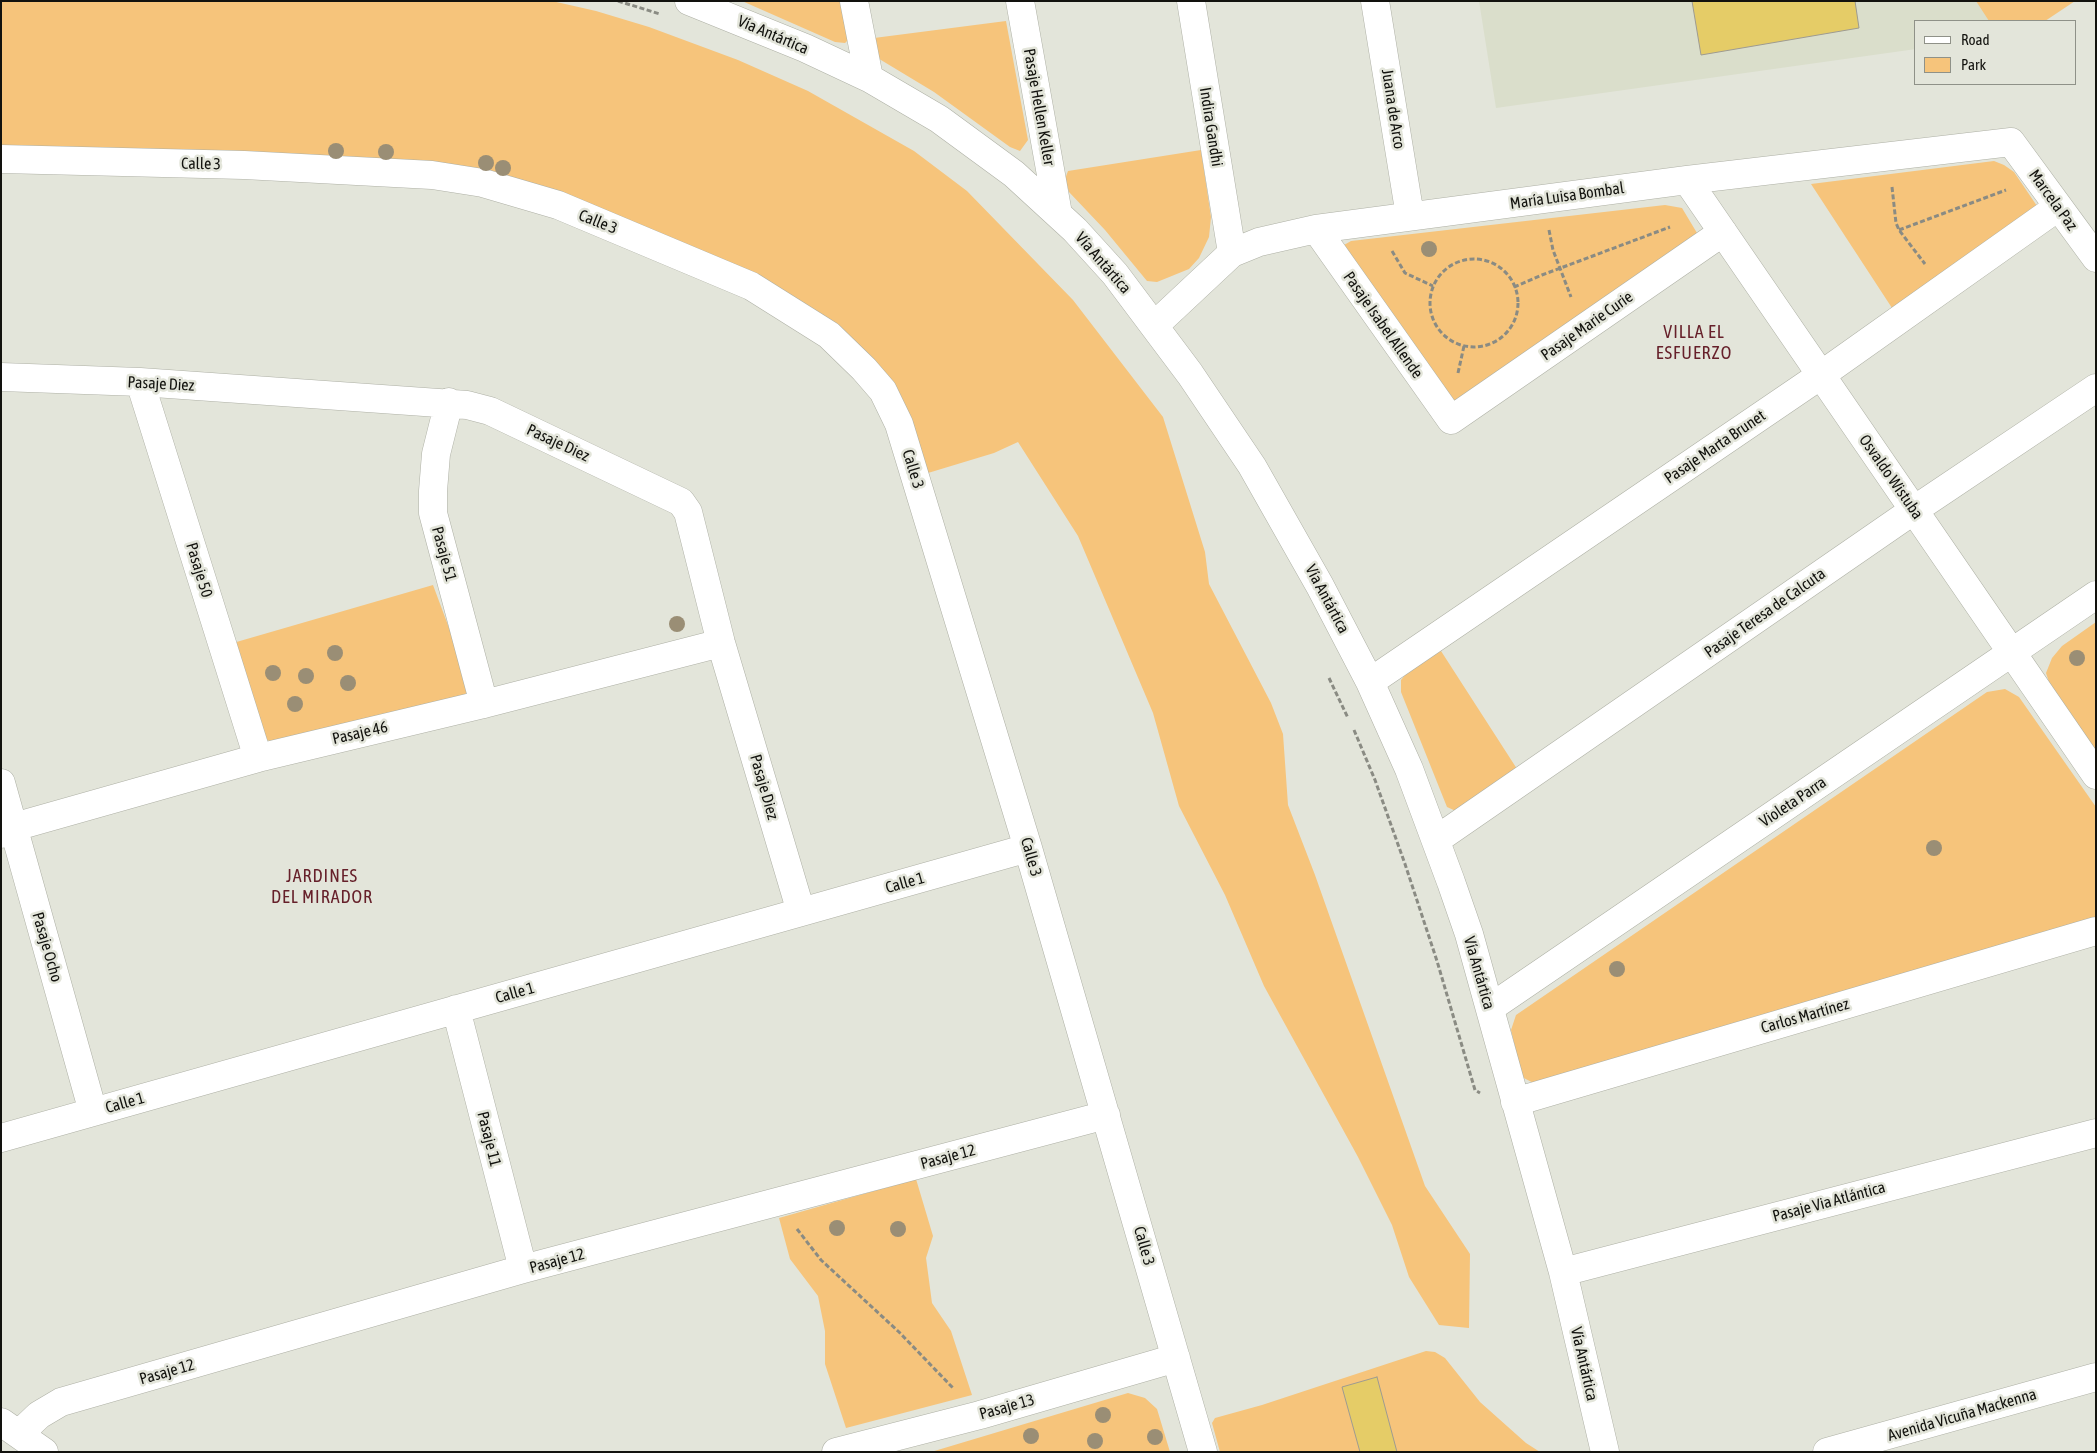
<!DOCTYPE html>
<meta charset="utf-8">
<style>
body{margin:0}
#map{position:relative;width:2097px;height:1453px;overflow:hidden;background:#e3e5da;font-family:"Asap Condensed",sans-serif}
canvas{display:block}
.frame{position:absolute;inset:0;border:2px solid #12120e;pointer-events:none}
.legend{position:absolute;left:1914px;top:20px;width:162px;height:65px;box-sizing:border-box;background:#e3e5da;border:1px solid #8f9188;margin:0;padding:6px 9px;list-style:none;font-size:15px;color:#12120e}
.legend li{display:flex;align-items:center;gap:10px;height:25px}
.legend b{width:25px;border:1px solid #8f9188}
</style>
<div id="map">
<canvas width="2097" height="1453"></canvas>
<div class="frame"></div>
<ul class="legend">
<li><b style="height:6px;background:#fff"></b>Road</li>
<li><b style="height:14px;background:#f6c47b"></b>Park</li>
</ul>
</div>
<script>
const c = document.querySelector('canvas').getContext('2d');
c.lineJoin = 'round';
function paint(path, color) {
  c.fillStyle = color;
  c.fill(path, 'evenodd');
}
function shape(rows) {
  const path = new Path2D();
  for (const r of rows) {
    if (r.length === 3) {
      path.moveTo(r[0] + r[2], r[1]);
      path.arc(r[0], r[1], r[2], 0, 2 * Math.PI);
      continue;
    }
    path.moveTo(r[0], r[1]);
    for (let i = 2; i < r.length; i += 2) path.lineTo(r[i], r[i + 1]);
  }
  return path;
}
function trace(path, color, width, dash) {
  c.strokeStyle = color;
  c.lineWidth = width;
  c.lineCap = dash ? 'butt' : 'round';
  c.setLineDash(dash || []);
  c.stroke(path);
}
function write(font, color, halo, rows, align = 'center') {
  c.font = font + ' "Asap Condensed",sans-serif';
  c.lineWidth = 5;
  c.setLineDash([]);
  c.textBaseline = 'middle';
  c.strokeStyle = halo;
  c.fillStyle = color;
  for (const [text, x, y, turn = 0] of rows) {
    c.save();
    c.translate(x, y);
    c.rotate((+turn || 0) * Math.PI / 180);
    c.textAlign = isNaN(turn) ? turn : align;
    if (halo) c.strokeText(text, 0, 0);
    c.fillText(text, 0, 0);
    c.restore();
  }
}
const built = shape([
 [1479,1,2075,1,2045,21,1916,21,1916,49,1496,108]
]);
const green = shape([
 [1,1,552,1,596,11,649,27,738,60,808,91,914,151,967,191,1073,300,1163,417,1205,552,1209,584,1271,703,1283,734,1288,805,1315,875,1425,1186,1470,1254,1469,1328,1439,1325,1409,1277,1392,1225,1358,1157,1264,986,1225,895,1179,806,1153,713,1078,536,1018,442,994,453,928,473,833,328,543,192,1,149],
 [742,1,845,1,851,37,845,43,835,42],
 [1976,1,2075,1,2045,21,1989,21],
 [1006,21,1028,140,1020,151,1010,147,934,92,876,57,874,38],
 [1201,150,1211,217,1209,237,1199,258,1189,269,1157,282,1147,281,1105,230,1069,192,1065,179,1068,171],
 [1994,161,2004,165,2014,172,2037,206,1892,308,1811,184],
 [1665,205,1682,208,1697,233,1693,240,1454,410,1343,251,1344,245,1351,241],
 [433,585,452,636,463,657,469,685,464,698,271,742,266,739,233,643],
 [2096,622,2096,754,2053,694,2046,673,2052,658,2062,646],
 [1441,651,1519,772,1458,812,1447,807,1401,692,1401,680,1411,668],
 [2005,689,2019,697,2096,807,2096,923,1541,1087,1522,1077,1511,1030,1516,1015,1987,692],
 [916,1179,933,1236,926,1258,932,1303,951,1331,972,1395,846,1428,825,1364,825,1331,818,1296,790,1259,779,1218],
 [1426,1351,1435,1352,1445,1358,1480,1402,1526,1443,1540,1452,1220,1452,1212,1423,1215,1418,1262,1405],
 [1128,1393,1145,1398,1157,1409,1170,1452,931,1452]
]);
const building = shape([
 [1692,1,1855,1,1859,28,1701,55,1692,1],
 [1377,1377,1397,1452,1360,1452,1342,1387,1377,1377]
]);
const path = shape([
 [618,1,660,14],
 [1892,187,1896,223,1899,230,1925,264],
 [1549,230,1553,250,1571,297],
 [1899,230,2006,190],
 [1392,251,1405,273,1433,286],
 [1474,303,44],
 [1514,287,1542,275,1670,227],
 [1458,373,1464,346],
 [1329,678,1348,718],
 [1354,730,1375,780,1405,864,1437,961,1475,1090,1480,1093],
 [797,1229,821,1260,899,1332,953,1388]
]);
const minor = shape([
 [689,1,805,48,869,78,939,119,1014,174,1075,230,1115,274,1190,374,1252,466,1320,586,1370,682,1409,769,1451,882,1469,934,1563,1272,1605,1452],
 [854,1,869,78],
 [1020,1,1058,214],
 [1191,1,1232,253],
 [1375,1,1410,216],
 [1,159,244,165,432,175,483,183,558,205,751,286,829,335,864,369,883,391,899,424,1028,848,1203,1452],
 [1687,180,2096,775],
 [1316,229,1451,420,1723,232],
 [1155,325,1232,253,1259,242,1316,229,1687,180,2011,142,2096,258],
 [1,377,140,382,467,405,490,411,681,502,688,512,721,643,801,912],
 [140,382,258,758],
 [449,402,436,454,433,491,433,513,484,704],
 [1370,682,1821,375,2058,207],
 [1,783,93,1112],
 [1,834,14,827,258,758,484,704,721,643],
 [1436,840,1914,510,2096,388],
 [1490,1008,2096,595],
 [456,1009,523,1269],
 [1515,1102,2096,931],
 [1,1138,1028,848],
 [1563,1272,2096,1133],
 [1,1422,44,1452],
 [19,1434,39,1415,61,1402,523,1269,1106,1115],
 [836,1452,980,1415,1176,1358],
 [1827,1452,2096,1377]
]);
const trees = [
 [336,151],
 [386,152],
 [486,163],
 [503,168],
 [1429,249],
 [677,624],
 [335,653],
 [2077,658],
 [273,673],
 [306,676],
 [348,683],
 [295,704],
 [1934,848],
 [1617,969],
 [837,1228],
 [898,1229],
 [1103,1415],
 [1031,1436],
 [1155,1437],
 [1095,1441]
];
const streetNames = [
 ["Vía Antártica",773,35,23],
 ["Pasaje Hellen Keller",1039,107,80],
 ["Juana de Arco",1393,109,81],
 ["Indira Gandhi",1211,127,81],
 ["Calle 3",201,164,1],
 ["María Luisa Bombal",1567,196,-8],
 ["Marcela Paz",2053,200,54],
 ["Calle 3",598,222,22],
 ["Vía Antártica",1103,263,49],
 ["Pasaje Isabel Allende",1383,325,55],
 ["Pasaje Marie Curie",1587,326,-35],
 ["Pasaje Diez",161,384,3],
 ["Pasaje Diez",558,443,25],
 ["Pasaje Marta Brunet",1715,447,-34],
 ["Calle 3",913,469,73],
 ["Osvaldo Wistuba",1891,477,55],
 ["Pasaje 51",444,554,75],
 ["Pasaje 50",199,570,73],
 ["Vía Antártica",1327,599,62],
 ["Pasaje Teresa de Calcuta",1765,613,-35],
 ["Pasaje 46",360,733,-13],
 ["Pasaje Diez",764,787,74],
 ["Violeta Parra",1793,802,-34],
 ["Calle 3",1031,857,74],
 ["Calle 1",905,883,-16],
 ["Pasaje Ocho",47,947,74],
 ["Vía Antártica",1479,973,74],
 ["Calle 1",515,993,-16],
 ["Carlos Martínez",1805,1016,-16],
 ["Calle 1",125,1103,-16],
 ["Pasaje 11",489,1139,76],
 ["Pasaje 12",948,1157,-15],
 ["Pasaje Via Atlántica",1829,1202,-15],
 ["Calle 3",1144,1246,74],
 ["Pasaje 12",557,1261,-15],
 ["Vía Antártica",1584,1364,77],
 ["Pasaje 12",167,1372,-16],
 ["Pasaje 13",1007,1407,-16],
 ["Avenida Vicuña Mackenna",1962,1415,-16]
];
const neighbourhoodNames = [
 ["VILLA EL",1694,332],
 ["ESFUERZO",1694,353],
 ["JARDINES",322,876],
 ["DEL MIRADOR",322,897]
];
paint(built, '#dadecb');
paint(green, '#f6c47b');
paint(building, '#e5cc67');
trace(building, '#9e9b91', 1);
trace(minor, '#aeb0a5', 29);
trace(path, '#8a8b83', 3, [5, 2.5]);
trace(minor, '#fff', 28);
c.fillStyle = '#9a8e75';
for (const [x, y] of trees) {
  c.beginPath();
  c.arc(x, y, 8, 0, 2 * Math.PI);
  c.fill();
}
write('16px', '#12120e', '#e3e5da', streetNames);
c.letterSpacing = '1px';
write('18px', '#66202a', '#e3e5da', neighbourhoodNames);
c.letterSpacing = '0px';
</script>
